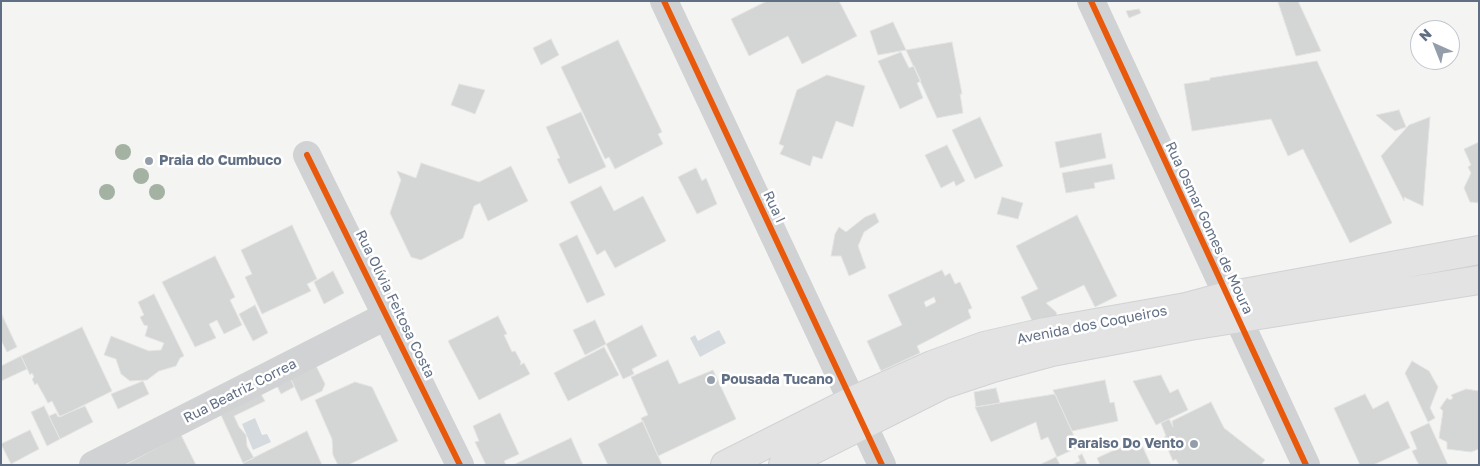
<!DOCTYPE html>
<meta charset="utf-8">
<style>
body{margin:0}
#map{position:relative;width:1480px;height:466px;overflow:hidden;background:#f4f4f2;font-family:"Golos Text",sans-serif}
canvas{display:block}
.frame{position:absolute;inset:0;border:2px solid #616f85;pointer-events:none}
.north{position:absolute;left:1410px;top:20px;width:50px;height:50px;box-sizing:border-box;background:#fff;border:1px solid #c0c5ce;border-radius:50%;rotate:316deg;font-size:14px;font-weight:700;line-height:20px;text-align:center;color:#616f85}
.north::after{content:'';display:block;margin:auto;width:18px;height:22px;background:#949eab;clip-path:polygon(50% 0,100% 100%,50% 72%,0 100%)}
</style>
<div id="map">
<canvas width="1480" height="466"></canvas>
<div class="frame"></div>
<div class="north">N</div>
</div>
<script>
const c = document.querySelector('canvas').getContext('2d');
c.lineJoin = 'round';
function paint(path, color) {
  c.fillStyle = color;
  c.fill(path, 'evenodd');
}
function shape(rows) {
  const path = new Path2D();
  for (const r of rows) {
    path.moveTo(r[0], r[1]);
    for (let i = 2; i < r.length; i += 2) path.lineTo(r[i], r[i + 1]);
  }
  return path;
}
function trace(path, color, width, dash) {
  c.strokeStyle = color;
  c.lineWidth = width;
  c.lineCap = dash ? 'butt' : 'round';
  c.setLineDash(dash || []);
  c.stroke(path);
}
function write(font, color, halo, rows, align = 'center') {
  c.font = font + ' "Golos Text",sans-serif';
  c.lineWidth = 5;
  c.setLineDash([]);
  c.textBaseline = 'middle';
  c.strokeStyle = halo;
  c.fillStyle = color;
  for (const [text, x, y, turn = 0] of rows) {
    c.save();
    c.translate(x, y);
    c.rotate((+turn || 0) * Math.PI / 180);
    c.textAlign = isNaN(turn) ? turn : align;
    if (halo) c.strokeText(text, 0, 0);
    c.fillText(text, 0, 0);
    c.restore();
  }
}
const water = shape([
 [719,330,726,343,700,357,690,338,695,335,698,341],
 [255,418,262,435,267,434,271,442,253,450,242,424]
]);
const building = shape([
 [767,1,839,1,857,36,802,64,788,36,749,56,731,19,767,1],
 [1298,1,1321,51,1296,56,1278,2,1298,1],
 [1139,9,1141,13,1129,18,1126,11,1139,9],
 [893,22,906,50,878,55,870,31,893,22],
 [551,39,559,55,541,65,533,48,551,39],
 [618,40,662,132,658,134,663,144,615,169,609,157,605,159,561,67,618,40],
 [952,42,962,94,960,94,963,113,937,118,906,50,952,42],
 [901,52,909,68,914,66,921,81,917,83,923,98,900,109,878,61,901,52],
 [1317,61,1392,223,1350,243,1303,149,1288,156,1271,119,1192,131,1184,84,1210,80,1210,78,1317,61],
 [827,75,865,86,853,127,836,121,822,159,813,156,810,166,780,154,784,146,779,144,797,90,827,75],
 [459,84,485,90,475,114,451,105,459,84],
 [1399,110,1406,127,1395,131,1376,115,1399,110],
 [581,112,606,167,569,184,557,159,560,158,546,127,581,112],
 [980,117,1003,166,975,179,952,130,980,117],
 [1430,117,1423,206,1404,197,1404,201,1381,156,1409,125,1430,117],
 [1101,133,1106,158,1060,168,1055,142,1101,133],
 [1479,142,1479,203,1470,202,1464,188,1471,173,1468,167,1471,165,1464,149,1479,142],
 [947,145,965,181,956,186,954,181,941,188,925,155,947,145],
 [421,163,479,182,511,166,528,201,488,221,480,203,474,206,463,238,421,260,411,257,390,213,401,180,397,171,416,178,421,163],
 [1112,164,1115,179,1094,183,1095,188,1066,193,1062,173,1112,164],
 [696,168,702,181,706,178,717,204,697,214,678,177,696,168],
 [601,186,614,211,643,196,666,241,615,268,605,250,597,255,570,202,601,186],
 [1002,197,1023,203,1018,219,997,214,1002,197],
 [875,213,879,222,864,232,858,246,866,268,849,276,841,256,831,256,835,234,839,227,846,232,865,217,875,213],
 [1077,215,1117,296,1095,307,1084,285,1046,303,1056,312,1058,318,1033,323,1021,297,1038,289,1016,246,1077,215],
 [292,225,317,279,307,284,311,291,262,314,245,277,252,274,241,250,292,225],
 [577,235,605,295,587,303,559,244,577,235],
 [215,256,235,297,230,300,242,325,224,334,217,320,209,324,216,338,195,347,162,282,215,256],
 [942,270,945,276,950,273,955,284,960,282,972,308,968,310,971,318,917,346,920,353,881,371,867,341,902,325,888,295,942,270],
 [934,297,936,302,926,307,924,302,934,297],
 [333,271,344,293,324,304,314,282,333,271],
 [154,294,184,356,180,358,176,366,159,371,147,380,130,381,121,374,116,359,104,355,111,336,149,351,161,350,164,343,145,336,148,326,144,325,140,317,144,315,138,302,154,294],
 [255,305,268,333,253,341,239,314,255,305],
 [2,315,17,347,7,352,1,340,2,315],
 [498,316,507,334,504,335,512,352,515,351,521,362,520,365,524,363,530,374,479,400,448,341,498,316],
 [595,320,606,344,585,355,573,330,595,320],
 [642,325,657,356,632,369,634,374,623,379,606,344,642,325],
 [82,327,112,391,60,417,52,401,48,403,37,383,35,385,32,379,34,377,32,373,30,375,21,356,82,327],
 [604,347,619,375,568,401,554,373,604,347],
 [21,356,27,369,1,381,1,366,21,356],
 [668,360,679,384,713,370,736,419,658,456,641,418,648,415,631,377,668,360],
 [1412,361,1429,371,1438,387,1430,408,1435,418,1428,422,1405,373,1412,361],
 [316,366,325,384,322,391,301,401,291,379,316,366],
 [1161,375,1170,393,1178,389,1188,410,1156,425,1133,381,1161,375],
 [291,379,294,387,281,394,277,386,291,379],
 [1105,380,1110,403,1114,402,1118,421,1072,431,1053,390,1105,380],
 [143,381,149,394,118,409,111,394,143,381],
 [355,382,372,387,398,441,348,465,338,465,333,455,332,439,315,400,355,382],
 [996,388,1000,403,976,407,974,392,996,388],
 [1466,389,1479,391,1479,449,1471,452,1447,449,1447,442,1439,438,1443,411,1440,408,1447,398,1450,400,1453,398,1451,395,1466,389],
 [261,394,265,401,234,416,239,427,246,435,247,446,254,458,243,463,221,415,261,394],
 [1055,394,1079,447,1057,457,1048,437,1041,440,1036,422,991,442,975,407,1055,394],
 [1365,394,1373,409,1388,401,1410,448,1373,465,1360,465,1334,408,1365,394],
 [1211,402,1224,428,1265,460,1261,465,1179,465,1176,459,1173,461,1163,438,1166,436,1161,423,1169,419,1173,427,1172,421,1211,402],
 [44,406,60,439,47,446,31,412,44,406],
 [85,406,93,422,60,439,49,416,56,413,58,417,85,406],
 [500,413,519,454,504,461,506,465,486,465,475,442,479,441,473,426,500,413],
 [643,421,662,465,608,465,598,444,643,421],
 [1429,423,1448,465,1419,465,1412,451,1417,449,1410,432,1429,423],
 [30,430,39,449,11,464,1,444,30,430],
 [307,431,322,465,244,465,243,463,307,431],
 [181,435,196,465,125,465,181,435],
 [571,438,583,465,513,465,571,438],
 [1139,439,1151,465,1100,465,1097,458,1139,439],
 [1082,454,1087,465,1072,465,1080,461,1078,456,1082,454],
 [1056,457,1060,465,1039,465,1056,457]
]);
const minor = shape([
 [664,1,882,465],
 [1091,1,1306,465],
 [307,155,460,465],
 [93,465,386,316]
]);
const major = shape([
 [725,465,852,401,932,365,984,346,1045,332,1186,307,1227,296,1479,250],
 [783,465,942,385,993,368,1052,352,1190,326,1479,280]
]);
const cycleway = shape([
 [664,1,882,465],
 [1091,1,1306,465],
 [307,155,460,465]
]);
const trees = [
 [123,152],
 [141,176],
 [107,192],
 [157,192]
];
const markers = [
 [149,161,5,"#949eab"],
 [711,380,5,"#949eab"],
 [1194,444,5,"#949eab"]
];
const poiNames = [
 ["Praia do Cumbuco",159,161],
 ["Pousada Tucano",721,380],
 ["Paraiso Do Vento",1184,444,"right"]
];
const streetNames = [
 ["Rua I",774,207,65],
 ["Rua Osmar Gomes de Moura",1209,228,65],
 ["Rua Olívia Feitosa Costa",395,304,64],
 ["Avenida dos Coqueiros",1092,325,-11],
 ["Rua Beatriz Correa",240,391,-27]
];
paint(water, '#d4dade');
paint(building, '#d4d5d5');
trace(building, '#e4e4e2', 1);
trace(major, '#d1d2d3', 30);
trace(minor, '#d1d2d3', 28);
trace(major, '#e3e3e4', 28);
trace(cycleway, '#e8590c', 6);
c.fillStyle = '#a3b2a2';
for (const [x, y] of trees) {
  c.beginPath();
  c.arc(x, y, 8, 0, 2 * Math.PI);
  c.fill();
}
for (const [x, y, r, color] of markers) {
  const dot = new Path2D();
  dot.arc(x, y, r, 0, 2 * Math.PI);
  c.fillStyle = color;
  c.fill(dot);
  trace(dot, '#fff', 2);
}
write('bold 14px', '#616f85', '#fff', poiNames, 'left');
write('14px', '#616f85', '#fff', streetNames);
</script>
